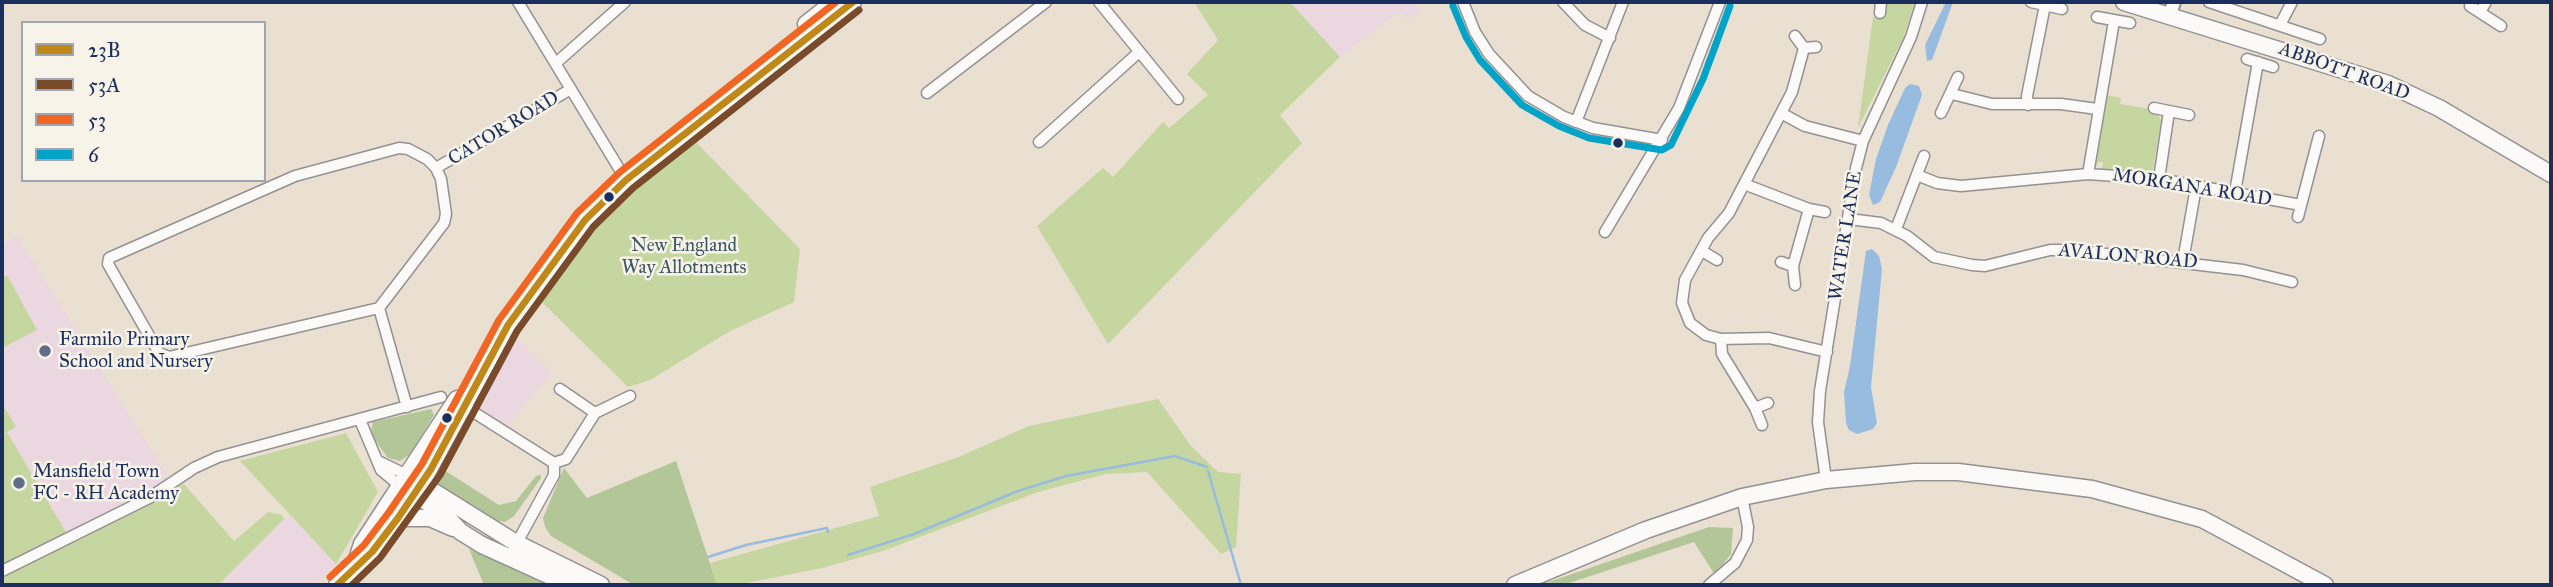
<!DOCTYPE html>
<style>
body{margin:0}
#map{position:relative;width:2553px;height:587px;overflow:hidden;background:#e9e0d2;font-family:"IM FELL Great Primer",serif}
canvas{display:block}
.frame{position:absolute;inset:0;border:4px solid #1b2f5e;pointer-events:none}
.legend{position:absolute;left:21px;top:21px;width:245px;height:161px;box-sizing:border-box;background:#f7f3e8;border:2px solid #9fa5b1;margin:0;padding:9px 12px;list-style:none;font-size:21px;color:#1b2f5e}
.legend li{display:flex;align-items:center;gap:14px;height:35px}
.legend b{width:35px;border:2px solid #9fa5b1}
</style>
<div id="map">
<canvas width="2553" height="587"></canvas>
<div class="frame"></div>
<ul class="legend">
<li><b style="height:9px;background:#c08818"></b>23B</li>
<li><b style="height:9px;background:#7a4b2a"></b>53A</li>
<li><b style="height:9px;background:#f26522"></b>53</li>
<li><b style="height:9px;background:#01a3c8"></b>6</li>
</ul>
</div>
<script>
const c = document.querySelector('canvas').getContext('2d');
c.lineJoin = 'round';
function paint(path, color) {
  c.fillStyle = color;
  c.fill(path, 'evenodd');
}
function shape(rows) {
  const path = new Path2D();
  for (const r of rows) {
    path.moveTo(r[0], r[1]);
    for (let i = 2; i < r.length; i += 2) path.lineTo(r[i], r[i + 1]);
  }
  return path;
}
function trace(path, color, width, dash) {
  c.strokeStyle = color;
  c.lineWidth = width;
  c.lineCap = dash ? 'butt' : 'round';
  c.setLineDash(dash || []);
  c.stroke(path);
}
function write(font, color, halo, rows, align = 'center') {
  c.font = font + ' "IM FELL Great Primer",serif';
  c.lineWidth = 5;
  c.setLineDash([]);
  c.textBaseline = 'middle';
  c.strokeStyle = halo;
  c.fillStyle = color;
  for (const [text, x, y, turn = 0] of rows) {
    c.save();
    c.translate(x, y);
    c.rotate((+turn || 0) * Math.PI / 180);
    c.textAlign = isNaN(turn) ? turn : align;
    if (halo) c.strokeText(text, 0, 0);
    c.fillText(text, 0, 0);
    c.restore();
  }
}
const built = shape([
 [1290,2,1416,2,1419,15,1405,18,1401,11,1340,57],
 [17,236,166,474,167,482,67,534,7,432,16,426,2,403,2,243],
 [512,334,552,373,506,426,474,406],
 [289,515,336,564,326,574,314,585,218,585]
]);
const green = shape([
 [1194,2,1290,2,1340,57,1280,115,1302,143,1108,344,1037,226,1103,168,1113,177,1163,122,1169,128,1208,95,1187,74,1218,40],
 [1887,2,1915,2,1903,38,1858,128,1873,17,1885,18],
 [2105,95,2121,98,2120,104,2150,109,2150,113,2158,115,2161,120,2153,170,2149,173,2102,170,2103,162,2098,162,2095,169,2093,164],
 [691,137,800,249,794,302,730,331,650,380,628,387,536,296,603,213],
 [7,275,37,330,4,347,2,278],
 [1158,399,1191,446,1218,472,1241,474,1236,547,1221,554,1147,472,1106,474,1038,492,883,551,822,568,736,585,717,585,710,563,879,516,870,487,956,458,1029,426],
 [2,403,16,427,7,432,67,534,2,566],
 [346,433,378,492,336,564,240,461],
 [184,484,234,541,268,512,282,515,284,519,218,585,2,585,2,575]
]);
const forest = shape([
 [431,409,434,415,410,454,400,461,388,458,374,439,371,431,373,422],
 [676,461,717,585,634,585,551,536,545,527,543,518,564,468,587,498],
 [448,462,444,470,499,505,516,501,536,476,541,475,541,478,514,516,505,522,498,521,473,510,438,486,436,476],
 [1709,527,1733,528,1731,554,1715,575,1694,542,1563,585,1540,585],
 [469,549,547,585,484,585]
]);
const water = shape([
 [1946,2,1953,2,1932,60,1927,61,1925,45],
 [1910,84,1919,86,1922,95,1896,167,1880,202,1873,205,1869,195,1876,159,1888,125,1905,88],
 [1872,249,1879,256,1882,269,1871,387,1877,423,1873,429,1857,434,1849,430,1846,423,1844,392,1850,366,1866,251]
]);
const stream = shape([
 [1208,471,1241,585],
 [848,555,914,534,1018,491,1066,476,1175,456,1207,467],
 [708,557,746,545,827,528,828,532]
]);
const minor = shape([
 [518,2,626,180],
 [1099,2,1178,99],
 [1463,2,1475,32,1489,54,1528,96,1564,117,1593,128,1662,140],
 [1563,2,1585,25,1610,38],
 [2031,2,2062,9],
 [2209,2,2320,39],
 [2470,6,2501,26],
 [2480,12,2486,2],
 [1880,13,1881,2],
 [2097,17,2130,23],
 [2280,25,2292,2],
 [1795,36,1804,48],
 [1816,47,1804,48,1792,92,1729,213,1708,238,1685,280,1682,303,1690,323,1706,335,1721,339,1769,338,1827,352],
 [2247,59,2273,67],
 [556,63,625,2],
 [927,93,1046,2],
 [1952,94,1992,104,2061,104,2097,109],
 [2028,105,2027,96,2045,5],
 [2154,108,2189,115],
 [1781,113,1805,126,1863,141],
 [1941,113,1958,77],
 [1576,122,1623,2],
 [1039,142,1138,53],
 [399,148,408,149,427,159,436,168,441,179,446,214,444,223,379,308,169,357,159,353,108,264,109,258,295,176,399,148],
 [436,168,571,89],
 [2088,174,2114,21],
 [1917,175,1937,183,1961,186,2088,174,2159,179,2301,205],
 [2159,179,2169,111],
 [1744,184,1809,209,1793,266,1781,262],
 [2235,192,2258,62],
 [1809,209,1825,212],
 [2298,217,2319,136],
 [1849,219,1881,223,1907,236,1934,257,1972,265,1985,266,2050,250,2072,250,2243,270,2292,282],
 [1896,229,1924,156],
 [1605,232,1679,108,1720,2],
 [1702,251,1717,260],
 [2183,261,2196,187],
 [1793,266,1795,285],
 [379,308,407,407],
 [1721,339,1722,354,1755,408,1768,403],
 [560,389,595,413],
 [459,403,554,463,566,459,595,413,630,396],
 [1755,408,1762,425],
 [360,420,381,470,400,486],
 [378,461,407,475],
 [1826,480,1818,422,1820,391,1856,168,1863,141,1911,37,1922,2],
 [514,548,554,475,554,463],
 [2,571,149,498,194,468,218,457,441,397],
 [1709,585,1735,563,1747,540,1748,527,1742,497]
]);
const tertiary = shape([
 [2170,14,2174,2]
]);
const primary = shape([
 [2124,2,2388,84,2439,108,2551,174],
 [806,24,834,2],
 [407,475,457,399],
 [421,484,508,325,585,220,626,180,853,2]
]);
const trunk = shape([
 [400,486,441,511,461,532,482,545,570,585],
 [398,518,430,518,453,528],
 [354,569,362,544,407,475,516,543,601,585],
 [337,585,385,537,420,485],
 [1515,585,1646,530,1742,497,1826,480,1915,472,1958,472,2092,489,2202,519,2325,585]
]);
const bus1 = shape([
 [337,585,372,552,398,518,431,469,508,325,585,220,626,180,853,2]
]);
const bus2 = shape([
 [352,585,380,558,440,475,517,331,593,227,633,188,859,10]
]);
const bus3 = shape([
 [330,577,364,545,389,512,422,464,499,320,577,213,620,172,836,2]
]);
const bus4 = shape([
 [1453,6,1466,37,1480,60,1522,105,1559,126,1589,138,1662,150,1671,145,1703,79,1730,6]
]);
const markers = [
 [1618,143,6,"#1b2f5e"],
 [609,197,6,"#1b2f5e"],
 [45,351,7,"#636d87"],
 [447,418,6,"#1b2f5e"],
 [19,483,7,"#636d87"]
];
const streetNames = [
 ["ABBOTT ROAD",2344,72,20],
 ["CATOR ROAD",504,129,-31],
 ["MORGANA ROAD",2192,188,9],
 ["WATER LANE",1846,236,-81],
 ["AVALON ROAD",2128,257,5]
];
const parkNames = [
 ["New England",684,246],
 ["Way Allotments",684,268]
];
const poiNames = [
 ["Farmilo Primary",59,340],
 ["School and Nursery",59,362],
 ["Mansfield Town",33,472],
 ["FC - RH Academy",33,494]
];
paint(built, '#ebd7df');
paint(green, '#c5d6a0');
paint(forest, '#b3c698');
paint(water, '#98bcdf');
trace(stream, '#98bcdf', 2.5);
trace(minor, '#939192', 13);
trace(tertiary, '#939192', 16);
trace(primary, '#939192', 19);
trace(trunk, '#939192', 19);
trace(minor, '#fcfaf8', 10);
trace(tertiary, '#fcfaf8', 12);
trace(primary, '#fcfaf8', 16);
trace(trunk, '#fcfaf8', 16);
trace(bus1, '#c08818', 7);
trace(bus2, '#7a4b2a', 7);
trace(bus3, '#f26522', 7);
trace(bus4, '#01a3c8', 7);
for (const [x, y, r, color] of markers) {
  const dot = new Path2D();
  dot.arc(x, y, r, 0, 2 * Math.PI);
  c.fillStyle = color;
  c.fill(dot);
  trace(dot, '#f7f3e8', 2.5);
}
write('19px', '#1b2f5e', '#f7f3e8', streetNames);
write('19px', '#3e5764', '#f7f3e8', parkNames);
write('19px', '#1b2f5e', '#f7f3e8', poiNames, 'left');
</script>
